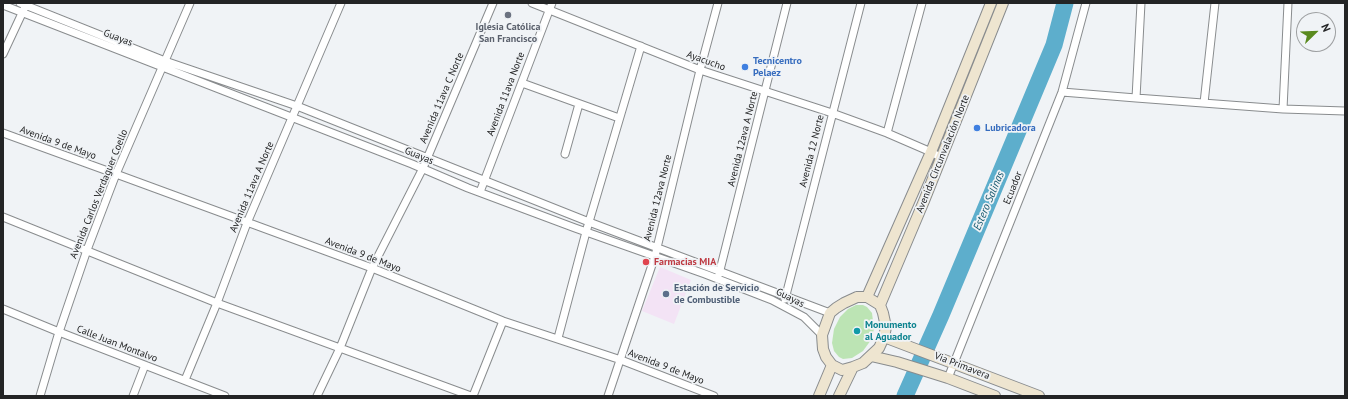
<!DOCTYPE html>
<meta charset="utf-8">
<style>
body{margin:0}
#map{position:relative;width:1348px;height:399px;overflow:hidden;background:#f0f3f6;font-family:"PT Sans",sans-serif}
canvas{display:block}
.frame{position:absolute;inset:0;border:4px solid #232425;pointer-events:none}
.north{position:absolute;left:1296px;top:12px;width:40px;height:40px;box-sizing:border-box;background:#f0f3f6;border:1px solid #9ea0a2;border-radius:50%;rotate:67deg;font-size:11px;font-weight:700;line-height:16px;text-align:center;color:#232425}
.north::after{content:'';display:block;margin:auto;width:14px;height:18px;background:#5a8a1e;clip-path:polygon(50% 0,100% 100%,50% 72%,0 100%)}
</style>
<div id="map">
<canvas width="1348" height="399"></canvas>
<div class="frame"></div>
<div class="north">N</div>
</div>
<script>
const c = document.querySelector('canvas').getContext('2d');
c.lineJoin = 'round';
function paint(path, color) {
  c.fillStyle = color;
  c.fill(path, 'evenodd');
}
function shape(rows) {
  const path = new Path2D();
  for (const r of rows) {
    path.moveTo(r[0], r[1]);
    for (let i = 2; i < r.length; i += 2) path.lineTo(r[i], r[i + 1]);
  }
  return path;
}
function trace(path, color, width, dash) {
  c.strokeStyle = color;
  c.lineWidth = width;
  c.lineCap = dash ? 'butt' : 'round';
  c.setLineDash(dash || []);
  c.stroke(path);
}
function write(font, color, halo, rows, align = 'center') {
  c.font = font + ' "PT Sans",sans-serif';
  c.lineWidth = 3.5;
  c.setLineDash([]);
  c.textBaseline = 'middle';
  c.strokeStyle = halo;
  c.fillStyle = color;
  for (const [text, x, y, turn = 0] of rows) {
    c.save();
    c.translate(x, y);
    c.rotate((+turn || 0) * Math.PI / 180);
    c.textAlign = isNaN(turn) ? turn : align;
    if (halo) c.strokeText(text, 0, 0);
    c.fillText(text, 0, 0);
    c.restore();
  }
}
const commercial = shape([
 [660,267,691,280,674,324,642,311]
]);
const green = shape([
 [856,305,863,305,867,307,872,313,874,329,871,340,863,351,852,358,843,359,839,357,834,351,832,343,834,329,840,317,848,309]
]);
const river = shape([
 [905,396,941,315,1054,45,1065,3]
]);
const street = shape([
 [20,3,165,61,297,106,589,222,830,313],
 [532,3,700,70,832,113,887,133,931,152,942,158],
 [1141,3,1136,98,1283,109,1345,111],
 [3,5,412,164,468,188,575,228,705,274,772,300,804,317,822,335],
 [3,54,24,9],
 [522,83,619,118],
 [1062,92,1136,98],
 [1204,103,1215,3],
 [1283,109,1288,3],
 [3,133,116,174,372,268,503,321,621,360,714,396],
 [887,133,922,3],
 [565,154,579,104],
 [480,192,552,3],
 [3,217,217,303,471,396],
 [719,274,787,3],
 [785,299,861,3],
 [3,309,59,332,225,396],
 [558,338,586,232,641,46],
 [948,378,1062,92,1086,3],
 [185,380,217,303,247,223,341,3],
 [40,396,59,332,87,250,116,174,190,3],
 [133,396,145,365],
 [317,396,340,348,372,268,423,168,493,3],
 [473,396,503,321],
 [608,396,655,256,700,70,718,3]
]);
const secondary = shape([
 [857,297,867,297,880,305,883,313,886,327,884,337,879,348,863,363,853,367,842,370,832,365,826,357,823,349,822,335,830,313,836,308,844,303,857,297],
 [867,297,931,152,991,3],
 [880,305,924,201,1003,3],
 [884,337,1039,396],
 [871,356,897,362,948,378,995,396],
 [819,396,832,365],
 [839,396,853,367]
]);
const markers = [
 [508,15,4,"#6b7280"],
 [745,67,4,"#3f7fe0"],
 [977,128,4,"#3f7fe0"],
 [646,262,4,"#e0444e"],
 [666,294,4,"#5c6f8a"],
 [857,331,4,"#0f9aa8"]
];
const worshipNames = [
 ["Iglesia Católica",508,27],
 ["San Francisco",508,39]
];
const streetNames = [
 ["Guayas",118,38,21],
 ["Ayacucho",706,61,20],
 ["Avenida 11ava Norte",506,94,-69],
 ["Avenida 11ava C Norte",442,98,-67],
 ["Avenida 12ava A Norte",743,139,-76],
 ["Avenida 9 de Mayo",58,143,20],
 ["Avenida 12 Norte",812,151,-76],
 ["Avenida Circunvalación Norte",943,154,-68],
 ["Guayas",419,156,22],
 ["Avenida 11ava A Norte",252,187,-67],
 ["Ecuador",1013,188,-68],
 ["Avenida Carlos Verdaguer Coello",99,194,-68],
 ["Avenida 12ava Norte",658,198,-76],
 ["Avenida 9 de Mayo",363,255,21],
 ["Guayas",790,298,27],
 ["Calle Juan Montalvo",117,344,21],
 ["Via Primavera",962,366,21],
 ["Avenida 9 de Mayo",666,367,21]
];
const shopNames = [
 ["Tecnicentro",753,61],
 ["Pelaez",753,73],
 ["Lubricadora",985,128]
];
const healthNames = [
 ["Farmacias MIA",654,262]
];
const serviceNames = [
 ["Estación de Servicio",674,288],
 ["de Combustible",674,300]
];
const cultureNames = [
 ["Monumento",865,325],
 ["al Aguador",865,337]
];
const waterNames = [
 ["Estero Salinas",989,201,-67]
];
paint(commercial, '#f3e3f5');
paint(green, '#bce4b4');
trace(river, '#5daecc', 17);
trace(street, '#898c8e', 9);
trace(secondary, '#898c8e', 12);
trace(street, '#fff', 7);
trace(secondary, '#eee5d0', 10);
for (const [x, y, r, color] of markers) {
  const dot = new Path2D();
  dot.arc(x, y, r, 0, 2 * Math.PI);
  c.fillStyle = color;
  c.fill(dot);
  trace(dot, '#f0f3f6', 1.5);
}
write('bold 10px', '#5b616d', '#f0f3f6', worshipNames);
write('10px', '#232425', '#f0f3f6', streetNames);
write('bold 10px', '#366cbe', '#f0f3f6', shopNames, 'left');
write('bold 10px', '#be3a42', '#f0f3f6', healthNames, 'left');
write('bold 10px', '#4e5e75', '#f0f3f6', serviceNames, 'left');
write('bold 10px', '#0d838f', '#f0f3f6', cultureNames, 'left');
write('italic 11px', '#15576d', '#f0f3f6', waterNames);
</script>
